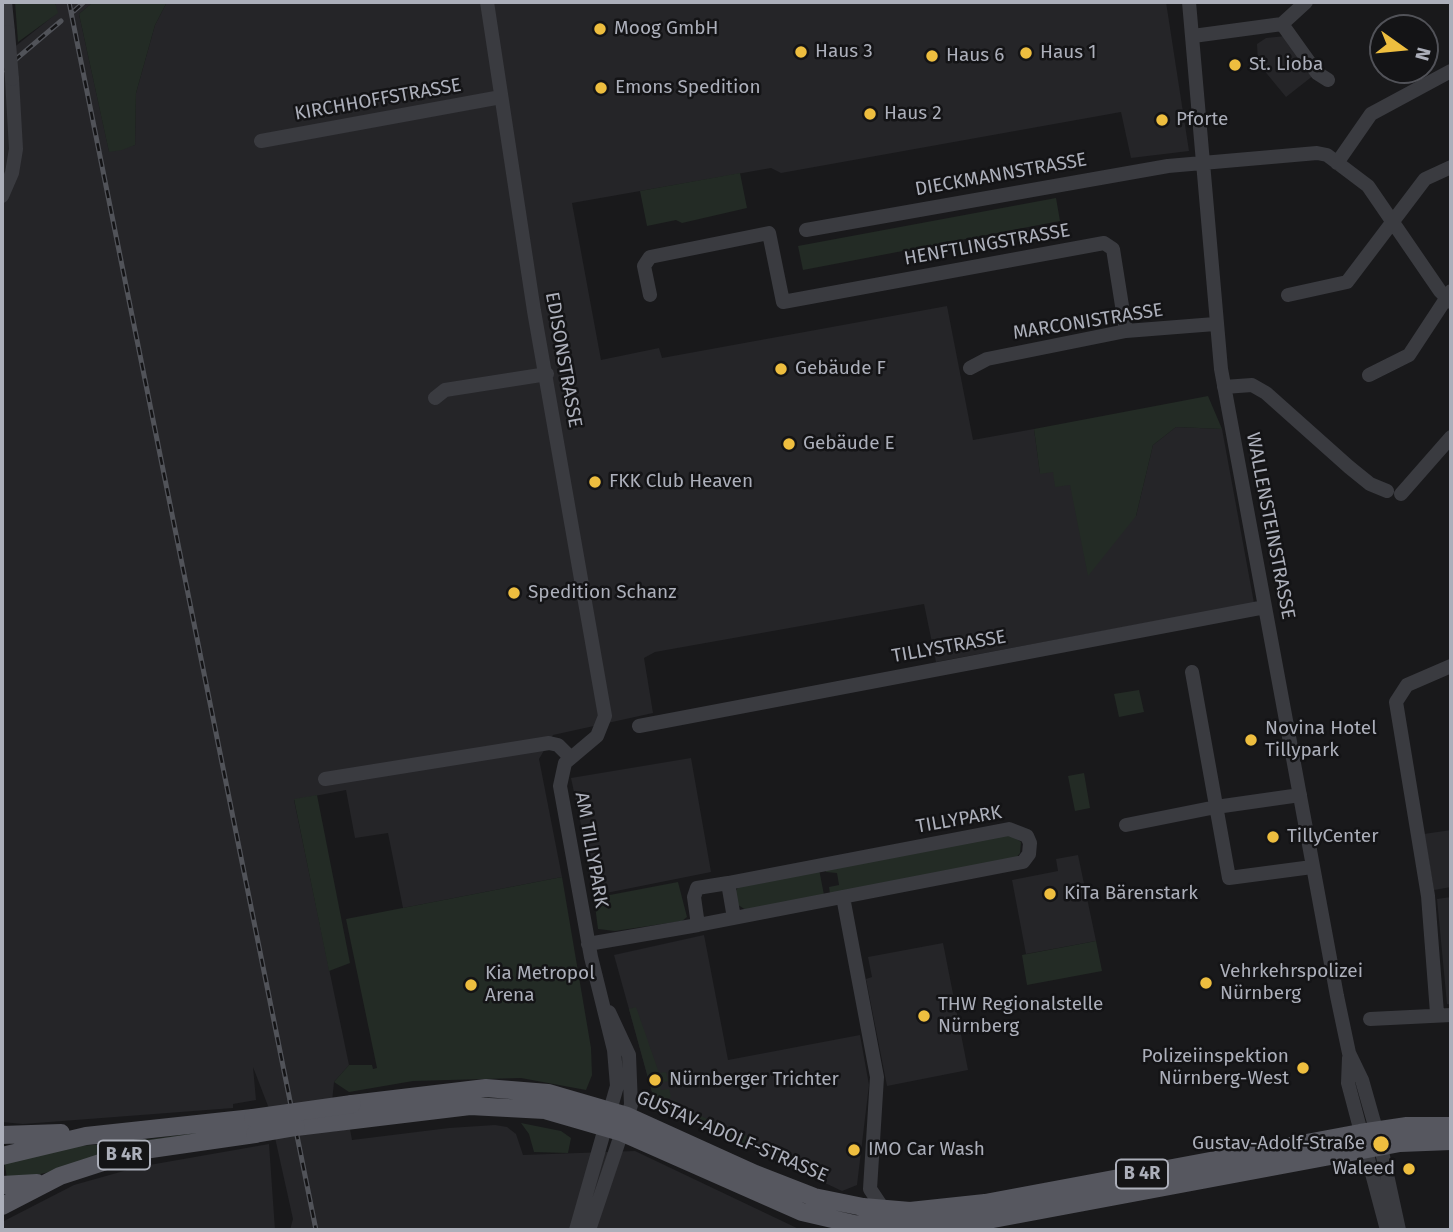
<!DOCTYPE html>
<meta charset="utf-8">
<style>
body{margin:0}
#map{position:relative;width:1453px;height:1232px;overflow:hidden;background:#19191b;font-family:"Fira Sans",sans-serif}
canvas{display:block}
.frame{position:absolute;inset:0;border:4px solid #acafba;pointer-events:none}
.north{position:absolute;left:1369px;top:14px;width:70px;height:70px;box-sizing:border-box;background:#141416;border:2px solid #515258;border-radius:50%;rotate:105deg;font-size:19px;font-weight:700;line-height:28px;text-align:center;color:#acafba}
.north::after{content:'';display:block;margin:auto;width:24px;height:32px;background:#eebe3f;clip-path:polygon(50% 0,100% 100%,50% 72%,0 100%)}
</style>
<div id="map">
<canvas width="1453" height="1232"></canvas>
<div class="frame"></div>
<div class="north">N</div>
</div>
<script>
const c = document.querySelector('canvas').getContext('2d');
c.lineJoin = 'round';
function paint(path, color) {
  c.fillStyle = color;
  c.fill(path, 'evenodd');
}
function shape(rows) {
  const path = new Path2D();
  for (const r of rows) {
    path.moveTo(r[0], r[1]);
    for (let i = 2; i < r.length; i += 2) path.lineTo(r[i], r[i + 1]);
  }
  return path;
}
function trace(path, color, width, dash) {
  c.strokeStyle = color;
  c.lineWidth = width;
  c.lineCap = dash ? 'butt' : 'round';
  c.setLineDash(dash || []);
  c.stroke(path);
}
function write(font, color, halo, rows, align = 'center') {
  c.font = font + ' "Fira Sans",sans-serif';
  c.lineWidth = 5;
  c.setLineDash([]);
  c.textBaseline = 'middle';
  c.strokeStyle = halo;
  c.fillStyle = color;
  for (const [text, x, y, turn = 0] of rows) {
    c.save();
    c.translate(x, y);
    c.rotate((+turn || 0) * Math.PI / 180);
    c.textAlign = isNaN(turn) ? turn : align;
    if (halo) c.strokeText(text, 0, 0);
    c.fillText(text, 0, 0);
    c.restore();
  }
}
const built = shape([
 [55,2,93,2,79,14,109,151,135,145,136,93,155,25,167,2,1166,2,1189,151,1131,158,1121,112,781,173,771,168,572,203,601,360,659,348,662,358,947,306,973,440,1034,429,1040,473,1053,471,1070,484,1136,516,1153,445,1176,427,1222,429,1254,603,936,662,924,604,655,652,644,658,653,713,553,735,539,759,562,877,403,908,388,833,355,838,346,790,294,800,349,1065,334,1082,329,1132,350,1129,352,1140,449,1128,495,1125,507,1127,516,1134,523,1155,635,1151,801,1230,290,1230,293,1219,268,1106,253,1067,256,1100,233,1104,233,1108,23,1124,2,1122,2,57,57,13],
 [1286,36,1314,75,1286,97,1258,63,1257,44,1266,38],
 [691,758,711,872,596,895,571,778],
 [1451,830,1451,887,1434,890,1424,834],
 [1078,855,1096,941,1026,954,1012,880,1058,871,1056,859],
 [1451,897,1451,1005,1447,1004,1437,899],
 [704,935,728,1060,860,1035,869,1085,857,1185,842,1191,655,1103,614,955],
 [943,943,968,1070,887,1086,866,979,872,977,868,957],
 [269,1144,275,1230,2,1230,2,1222,74,1185,138,1167]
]);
const green = shape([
 [15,2,55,2,58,13,18,42],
 [93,2,167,2,155,25,136,93,135,145,122,150,109,152,79,14],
 [740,173,747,208,682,223,676,220,647,226,640,191],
 [1056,198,1060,221,803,270,798,246],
 [1208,396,1222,429,1176,427,1153,445,1136,516,1088,576,1070,485,1055,487,1053,472,1040,474,1034,429],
 [1139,690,1144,712,1119,717,1114,694],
 [1084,773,1090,808,1075,811,1068,776],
 [317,795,350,963,329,971,294,799],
 [1008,833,1021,842,1020,853,1015,859,830,894,829,887,839,885,837,873,826,872,825,868],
 [819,869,824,895,746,910,738,905,735,892,739,886],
 [562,877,591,1048,592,1075,586,1090,521,1078,413,1081,349,1092,334,1082,349,1065,372,1065,373,1069,377,1068,346,919],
 [678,882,687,917,682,921,615,931,598,929,594,898],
 [1096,941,1102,971,1027,985,1022,955],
 [636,1007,659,1073,666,1072,668,1081,660,1083,661,1090,669,1089,671,1097,659,1105,655,1103,629,1009],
 [675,1100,683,1107,740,1135,750,1136,748,1147,664,1107],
 [521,1123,561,1131,571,1138,568,1153,534,1152,529,1134],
 [253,1125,32,1176,7,1179,4,1159,78,1146,121,1143]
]);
const minor = shape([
 [5,2,8,32],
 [487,2,534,311,605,716,597,736,565,763,560,786,591,957,614,1050,617,1086,576,1230],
 [1189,2,1221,369,1337,996,1349,1053,1362,1080,1381,1147,1399,1230],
 [1282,24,1317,73,1328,80],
 [1193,36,1282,24,1306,2],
 [261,141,501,97],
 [1337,163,1371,114,1451,71],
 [2,196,12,173,16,149,12,79],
 [806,230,1168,166,1317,153,1327,155,1368,186,1440,291,1451,302],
 [650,295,644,266,650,257,769,233,783,302,1104,243,1113,249,1126,331],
 [1288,295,1347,282,1425,179,1451,167],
 [970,368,987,359,1126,331,1215,324],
 [1369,375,1409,355,1451,291],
 [1224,387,1252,385,1266,393,1349,467,1370,484,1387,491],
 [435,398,445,390,547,374],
 [1401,494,1451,437],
 [1192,672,1229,878,1312,867],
 [639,726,1265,607],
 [325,779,549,743,558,745,570,757],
 [1126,825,1216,807,1300,795],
 [728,883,1009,829,1027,836,1030,843,1029,854,1023,862,734,918],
 [728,883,734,918,698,925,694,897,697,888,728,883],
 [843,897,877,1077,870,1189,884,1210],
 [588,944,698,925],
 [1437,1013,1428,896,1396,702,1407,685,1451,666],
 [1370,1019,1451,1015],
 [1349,1058,1348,1083,1387,1230],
 [589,1230,631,1105,629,1055,609,1012]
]);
const major = shape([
 [352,1104,486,1088,548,1093,627,1116,755,1174,814,1197,863,1207,910,1211,985,1203,1360,1133,1407,1126,1451,1126],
 [296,1127,470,1106,545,1110,621,1132,802,1212,854,1224,910,1229,988,1220,1400,1143,1451,1141],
 [2,1135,61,1133],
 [2,1156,86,1136,253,1118],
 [2,1185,37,1183],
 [2,1206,60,1176,137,1151,255,1134]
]);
const rail = shape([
 [69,2,316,1230],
 [74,11,84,2],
 [2,71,61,21]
]);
const minorBridge = shape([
 [8,32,12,79]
]);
const majorBridge = shape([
 [253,1118,352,1104],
 [255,1134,296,1127]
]);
const markers = [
 [600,29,7,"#eebe3f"],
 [801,52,7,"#eebe3f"],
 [1026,53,7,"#eebe3f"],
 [932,56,7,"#eebe3f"],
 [1235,65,7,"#eebe3f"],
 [601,88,7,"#eebe3f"],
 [870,114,7,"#eebe3f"],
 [1162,120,7,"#eebe3f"],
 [781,369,7,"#eebe3f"],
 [789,444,7,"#eebe3f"],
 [595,482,7,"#eebe3f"],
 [514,593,7,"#eebe3f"],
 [1251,740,7,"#eebe3f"],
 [1273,837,7,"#eebe3f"],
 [1050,894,7,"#eebe3f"],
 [1206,983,7,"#eebe3f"],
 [471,985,7,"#eebe3f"],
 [924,1016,7,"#eebe3f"],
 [1303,1068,7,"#eebe3f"],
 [655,1080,7,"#eebe3f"],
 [1381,1144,9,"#eebe3f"],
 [854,1150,7,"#eebe3f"],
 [1409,1169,7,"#eebe3f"]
];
const shields = [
 [124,1155,52],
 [1142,1174,52]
];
const shieldNames = [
 ["B 4R",124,1155],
 ["B 4R",1142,1174]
];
const poiNames = [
 ["Moog GmbH",614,29],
 ["Haus 3",815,52],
 ["Haus 1",1040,53],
 ["Haus 6",946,56],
 ["St. Lioba",1249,65],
 ["Emons Spedition",615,88],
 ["Haus 2",884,114],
 ["Pforte",1176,120],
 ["Gebäude F",795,369],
 ["Gebäude E",803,444],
 ["FKK Club Heaven",609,482],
 ["Spedition Schanz",528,593],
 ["Novina Hotel",1265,729],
 ["Tillypark",1265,751],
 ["TillyCenter",1287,837],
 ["KiTa Bärenstark",1064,894],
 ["Vehrkehrspolizei",1220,972],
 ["Nürnberg",1220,994],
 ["Kia Metropol",485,974],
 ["Arena",485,996],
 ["THW Regionalstelle",938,1005],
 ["Nürnberg",938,1027],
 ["Polizeiinspektion",1289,1057,"right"],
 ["Nürnberg-West",1289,1079,"right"],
 ["Nürnberger Trichter",669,1080],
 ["Gustav-Adolf-Straße",1365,1144,"right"],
 ["IMO Car Wash",868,1150],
 ["Waleed",1395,1169,"right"]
];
const streetNames = [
 ["KIRCHHOFFSTRASSE",378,100,-10],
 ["DIECKMANNSTRASSE",1001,175,-10],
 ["HENFTLINGSTRASSE",987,245,-10],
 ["MARCONISTRASSE",1088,322,-9],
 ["EDISONSTRASSE",563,360,80],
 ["WALLENSTEINSTRASSE",1270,526,79],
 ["TILLYSTRASSE",949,647,-10],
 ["TILLYPARK",959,820,-10],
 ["AM TILLYPARK",591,850,80],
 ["GUSTAV-ADOLF-STRASSE",732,1137,23]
];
paint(built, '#252528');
paint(green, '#232b25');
trace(minor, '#3a3b40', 14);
trace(major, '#56575f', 18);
trace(rail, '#515359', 5);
trace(rail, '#141416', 2.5, [8]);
trace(minorBridge, '#3a3b40', 14);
trace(majorBridge, '#56575f', 18);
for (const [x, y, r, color] of markers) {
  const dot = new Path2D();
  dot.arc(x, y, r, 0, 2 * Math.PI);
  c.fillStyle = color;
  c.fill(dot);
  trace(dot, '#141416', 2.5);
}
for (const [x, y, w] of shields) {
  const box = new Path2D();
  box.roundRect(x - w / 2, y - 14.5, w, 29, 5);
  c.fillStyle = '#141416';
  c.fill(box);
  trace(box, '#acafba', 2);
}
write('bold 18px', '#acafba', null, shieldNames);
write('19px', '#acafba', '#141416', poiNames, 'left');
write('19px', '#acafba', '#141416', streetNames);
</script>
